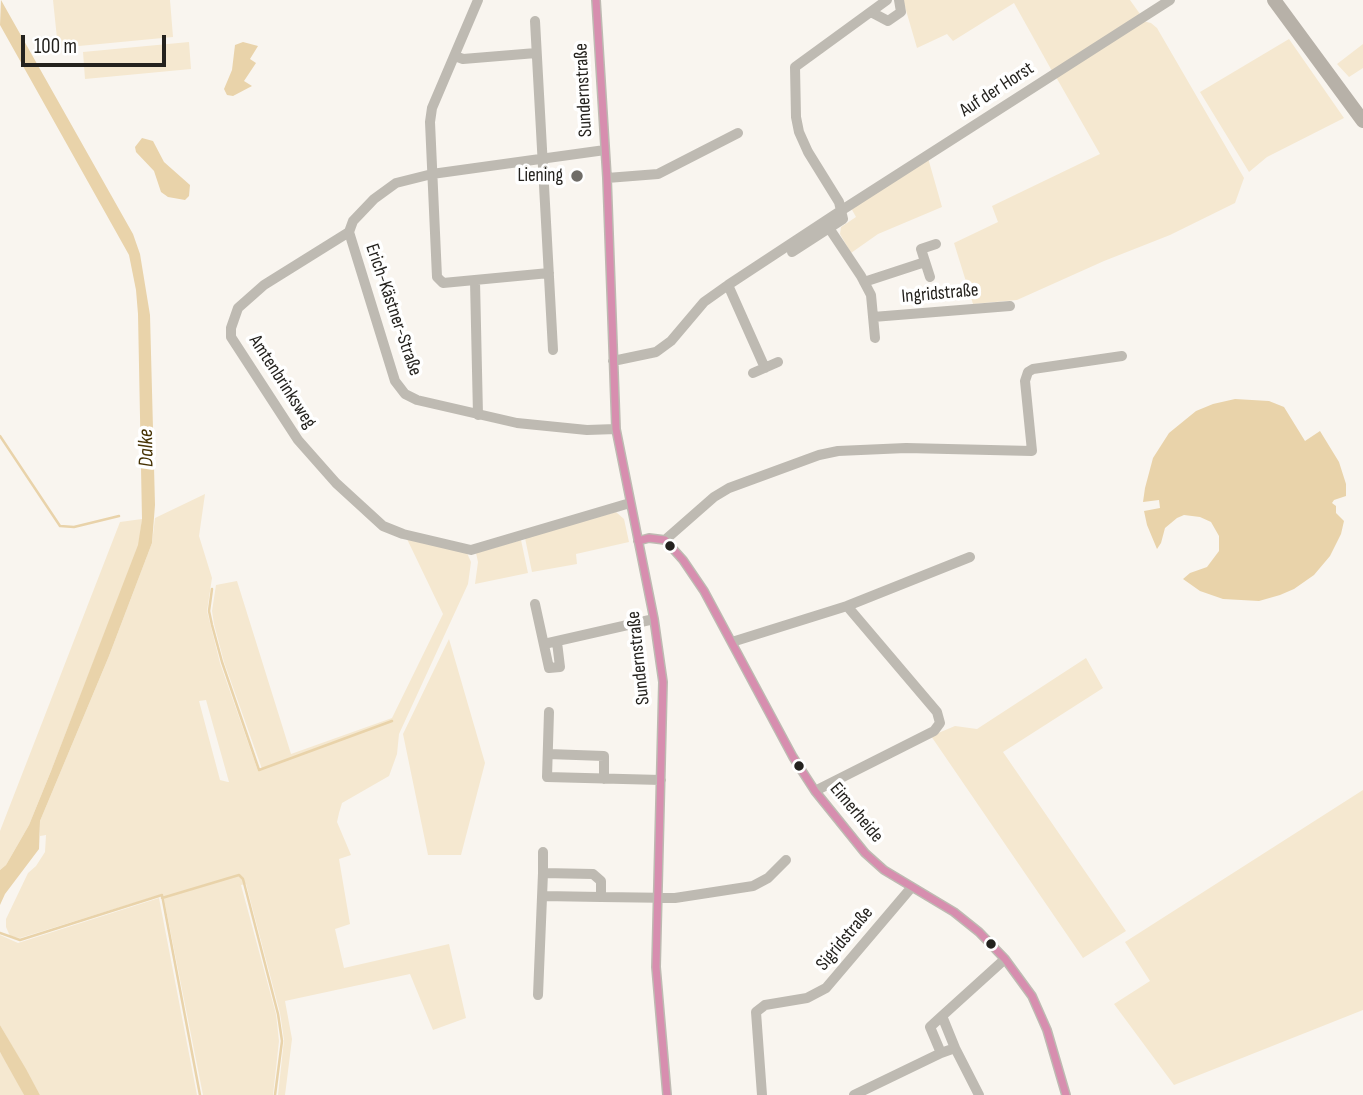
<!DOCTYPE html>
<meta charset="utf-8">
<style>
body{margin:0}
#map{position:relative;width:1363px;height:1095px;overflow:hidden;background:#f9f5ef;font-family:"Sofia Sans Condensed",sans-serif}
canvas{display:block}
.scale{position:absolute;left:21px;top:35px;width:145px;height:32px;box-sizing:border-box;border:4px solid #24221e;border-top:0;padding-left:9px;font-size:21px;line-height:24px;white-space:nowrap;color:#24221e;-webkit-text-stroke:5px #fff;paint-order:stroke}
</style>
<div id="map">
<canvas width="1363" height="1095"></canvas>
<div class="scale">100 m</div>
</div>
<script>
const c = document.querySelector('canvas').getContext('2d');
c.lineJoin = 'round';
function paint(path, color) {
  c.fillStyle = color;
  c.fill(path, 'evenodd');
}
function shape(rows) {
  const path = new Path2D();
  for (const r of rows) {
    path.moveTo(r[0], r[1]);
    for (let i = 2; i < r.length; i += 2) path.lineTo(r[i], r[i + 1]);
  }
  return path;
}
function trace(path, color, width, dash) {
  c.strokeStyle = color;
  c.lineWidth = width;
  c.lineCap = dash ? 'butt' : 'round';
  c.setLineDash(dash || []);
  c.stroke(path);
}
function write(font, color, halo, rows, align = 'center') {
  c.font = font + ' "Sofia Sans Condensed",sans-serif';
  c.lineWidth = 7;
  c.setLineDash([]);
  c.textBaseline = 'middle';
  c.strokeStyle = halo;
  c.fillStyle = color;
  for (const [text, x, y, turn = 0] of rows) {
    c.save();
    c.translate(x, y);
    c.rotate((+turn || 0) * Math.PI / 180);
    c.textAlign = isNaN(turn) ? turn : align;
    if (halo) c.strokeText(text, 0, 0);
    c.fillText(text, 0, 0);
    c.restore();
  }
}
const green = shape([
 [53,0,170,0,173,37,58,48],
 [903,0,1130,0,1140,14,1052,71,1014,3,953,41,947,34,917,48],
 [1143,21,1151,23,1157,28,1244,178,1235,203,1170,235,1104,261,1017,300,973,304,954,243,998,222,992,206,1100,154,1056,77],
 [1289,39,1344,118,1267,157,1249,172,1200,92],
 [189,42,191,69,85,79,83,52],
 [1363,44,1363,68,1349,77,1337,64],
 [928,158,942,207,878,234,851,253,840,234,841,227,856,217,851,208],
 [205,494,199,536,212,578,207,611,220,663,258,771,262,769,224,662,214,624,212,611,216,585,237,581,291,754,392,718,443,614,407,539,467,553,471,562,468,584,399,734,397,754,389,776,342,803,339,813,337,822,351,855,339,859,350,924,335,929,344,968,449,944,466,1018,433,1030,410,974,285,1001,292,1039,285,1095,278,1095,284,1040,280,1013,246,884,241,885,276,1014,279,1041,273,1095,203,1095,163,894,20,938,10,936,6,927,6,919,28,873,36,866,45,852,46,835,40,836,40,821,109,656,152,543,155,518],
 [206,700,229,782,228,782,220,780,199,701],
 [616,512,624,519,629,542,576,554,577,564,532,572,525,538],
 [142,519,139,545,51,771,29,825,6,865,0,870,0,831,120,522],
 [521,540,528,573,475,584,478,562,476,553],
 [449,639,485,763,461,855,428,855,403,734],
 [1086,658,1103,688,1003,752,1126,931,1083,958,931,736,955,726,977,729],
 [1363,790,1363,1010,1174,1085,1114,1004,1150,981,1125,942],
 [159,898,197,1095,40,1095,0,1025,0,935,18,943],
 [0,1052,14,1074,24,1095,0,1095]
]);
const water = shape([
 [1,0,133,234,140,254,150,315,155,505,152,543,109,656,40,821,39,849,5,894,0,905,0,870,6,865,29,825,51,771,138,545,142,519,138,314,136,290,129,255,0,25],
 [243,42,258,46,250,59,256,63,244,81,252,86,233,96,227,95,224,89,232,70,235,45],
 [142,138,153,141,164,162,190,185,189,196,185,200,168,197,161,192,154,171,136,152,135,147],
 [1235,399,1269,401,1284,407,1305,441,1320,431,1339,462,1346,484,1346,496,1334,500,1332,503,1336,506,1336,513,1344,521,1341,534,1330,556,1314,575,1294,589,1280,595,1259,601,1223,599,1200,591,1183,579,1190,573,1207,567,1219,551,1219,536,1211,522,1200,517,1184,515,1177,518,1165,528,1161,543,1157,549,1147,525,1144,511,1160,508,1159,500,1143,502,1145,488,1153,458,1169,433,1196,411,1213,404],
 [0,1025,26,1069,40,1095,24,1095,0,1052]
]);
const stream = shape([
 [0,436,60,526,74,527,119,516],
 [212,589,209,611,212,625,222,662,259,770,392,721],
 [162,898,239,875,243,879,278,1014,282,1041,275,1095],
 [0,933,20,940,162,895,200,1095]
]);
const minor = shape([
 [478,0,432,108,430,122,437,277,443,283,549,273],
 [596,0,607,178,616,429,654,619,663,682,656,967,667,1095],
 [871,12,888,21,901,12,899,0],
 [535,21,553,350],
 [455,56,463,59,536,53],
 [605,150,432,174,396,183,374,199,353,221,349,232,264,285,238,308,231,328,231,337,298,440,336,483,383,526,403,534,471,550,630,503],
 [607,178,658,174,738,133],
 [829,228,861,276,871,295,875,338],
 [349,232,395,381,405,394,417,400,517,423,587,430,616,429],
 [792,252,843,219,839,202,808,152,799,132,796,117,795,67,887,0],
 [930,277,921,249,936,244],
 [475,281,478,415],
 [864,282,925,262],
 [728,285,765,368],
 [873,317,1010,306],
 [613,361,656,352,671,341,704,302,728,285,842,210,1170,0],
 [753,373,778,362],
 [665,540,714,497,729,488,819,455,838,451,906,448,1032,451,1025,381,1028,372,1033,369,1122,356],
 [638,541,649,538,665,540,683,560,704,591,793,757,815,791,865,853,884,870,954,912,979,932,1005,959,1032,996,1047,1030,1066,1095],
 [535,604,549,668,560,667,557,642],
 [732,642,847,606,970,557],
 [544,644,654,619],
 [549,712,547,777,661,780],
 [548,754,604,756,604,779],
 [815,791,934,731,940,723,937,712,847,606],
 [543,873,543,852],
 [543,896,601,897],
 [538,995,543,873,593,874,601,881,601,897,675,898,753,886,768,878,786,860],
 [955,1048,979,1095],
 [941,1053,930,1027,942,1016],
 [762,1095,756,1012,765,1005,807,998,826,988,911,888],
 [854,1095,941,1053,955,1048,942,1016,1005,959]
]);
const major = shape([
 [1274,0,1363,121]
]);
const bus1 = shape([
 [596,0,607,178,616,429,654,619,663,682,656,967,667,1095],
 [638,541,649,538,665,540,683,560,704,591,793,757,815,791,865,853,884,870,954,912,979,932,1005,959,1032,996,1047,1030,1066,1095]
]);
const markers = [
 [577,176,7,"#6f6c67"],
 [670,546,6,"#24221e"],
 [799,766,6,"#24221e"],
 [991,944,6,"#24221e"]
];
const streetNames = [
 ["Sundernstraße",584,90,-93],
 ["Auf der Horst",997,90,-33],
 ["Ingridstraße",940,294,-5],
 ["Erich-Kästner-Straße",393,310,71],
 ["Amtenbrinksweg",282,382,57],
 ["Sundernstraße",639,658,-96],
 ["Eimerheide",856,813,50],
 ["Sigridstraße",845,939,-50]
];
const poiNames = [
 ["Liening",563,176]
];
const waterNames = [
 ["Dalke",147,448,-91]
];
paint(green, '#f5e8d0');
paint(water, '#e9d3aa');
trace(stream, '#e9d3aa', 2.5);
trace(minor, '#bebab2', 10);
trace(major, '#b7b1a8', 14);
trace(bus1, '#d78eaf', 7);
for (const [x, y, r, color] of markers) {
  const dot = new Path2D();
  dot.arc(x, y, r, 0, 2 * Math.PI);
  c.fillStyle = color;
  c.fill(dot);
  trace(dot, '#fff', 2.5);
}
write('19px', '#24221e', '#fff', streetNames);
write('19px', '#24221e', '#fff', poiNames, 'right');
write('italic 21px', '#463203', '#fff', waterNames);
</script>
